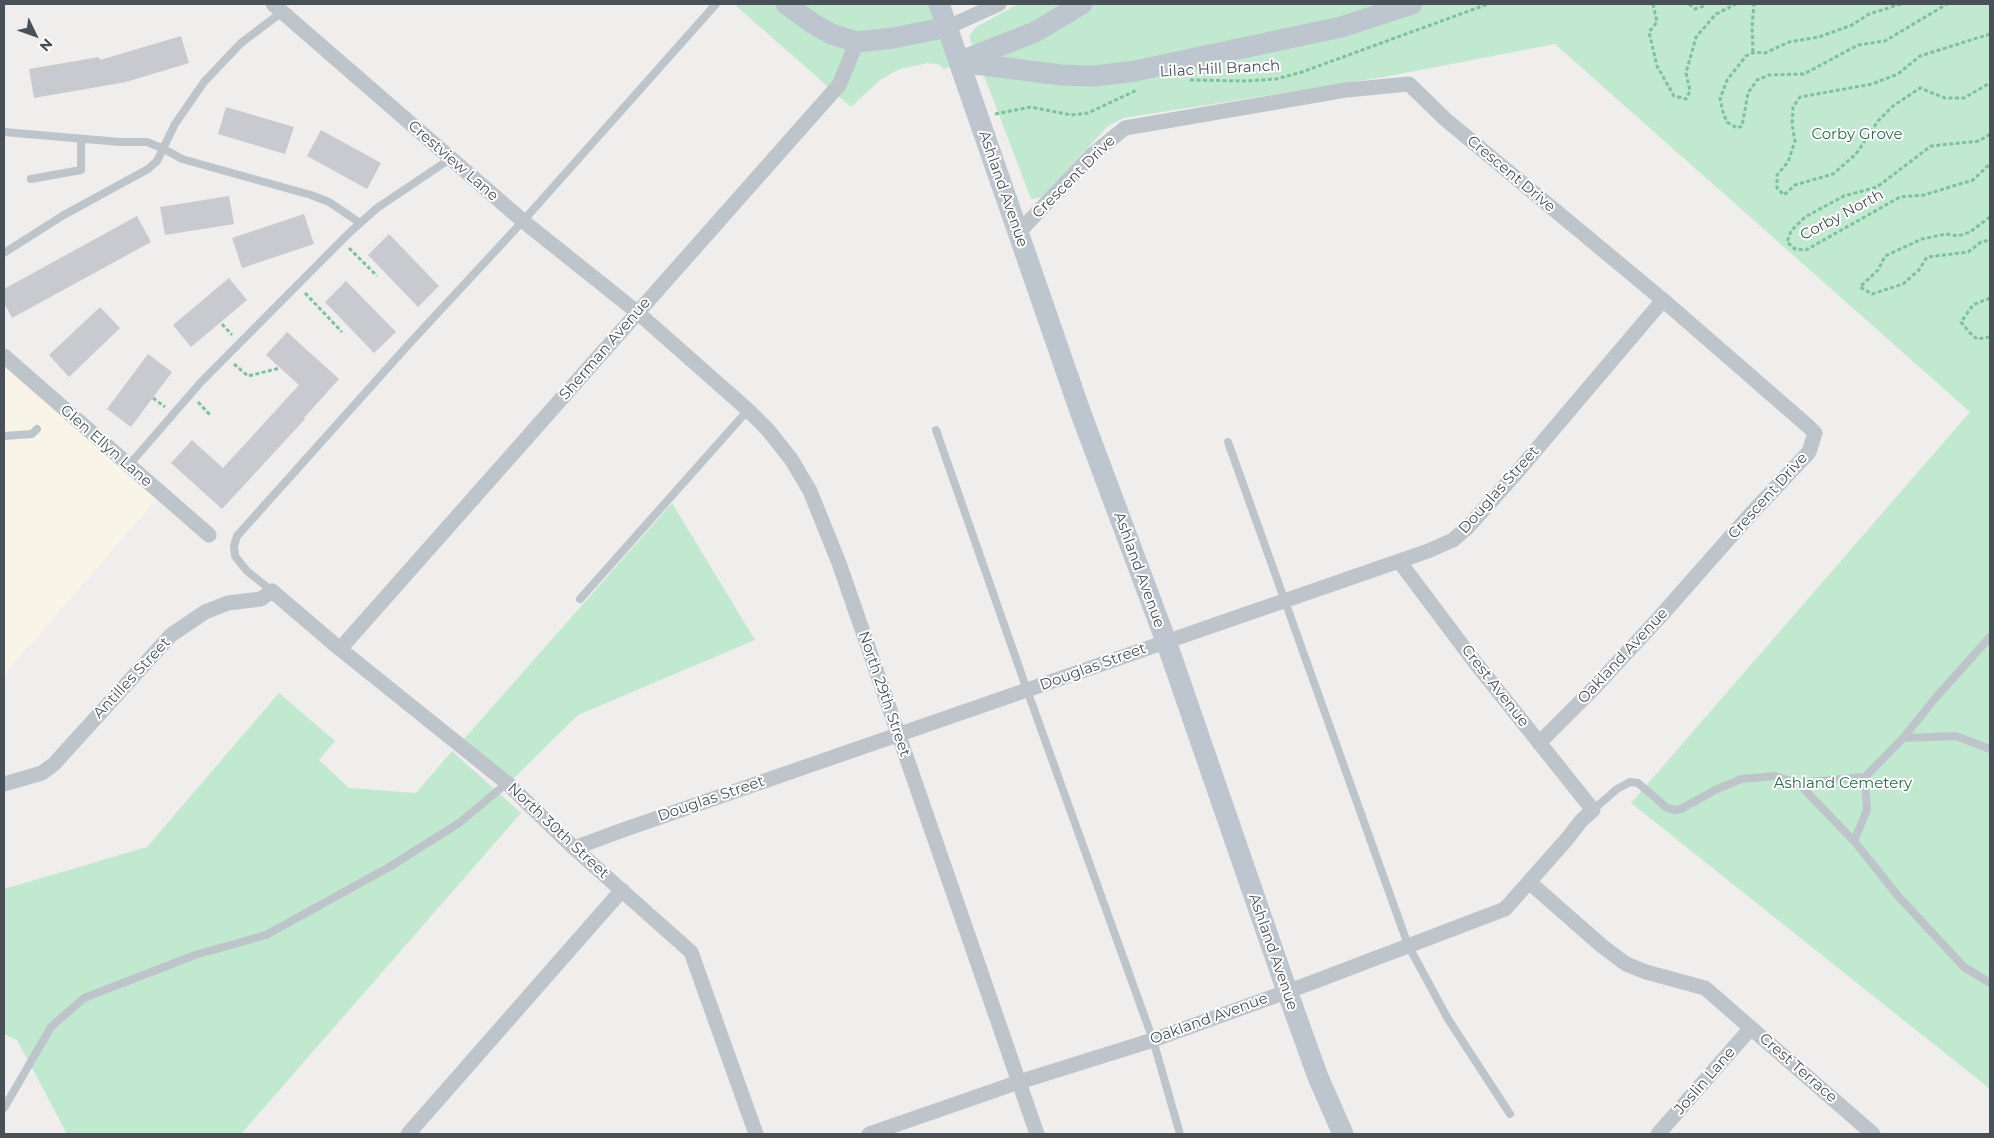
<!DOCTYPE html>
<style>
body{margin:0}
#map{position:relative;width:1994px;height:1138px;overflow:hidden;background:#f0eded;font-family:Montserrat,sans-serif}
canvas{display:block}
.frame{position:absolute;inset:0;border:5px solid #485158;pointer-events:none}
.north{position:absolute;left:10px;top:10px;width:50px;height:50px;-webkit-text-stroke:4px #fff;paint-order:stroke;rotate:132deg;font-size:14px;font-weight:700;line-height:20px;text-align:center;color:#485158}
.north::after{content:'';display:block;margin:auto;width:18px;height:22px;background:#485158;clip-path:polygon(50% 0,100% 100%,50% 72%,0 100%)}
</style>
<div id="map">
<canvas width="1994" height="1138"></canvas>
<div class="frame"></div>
<div class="north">N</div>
</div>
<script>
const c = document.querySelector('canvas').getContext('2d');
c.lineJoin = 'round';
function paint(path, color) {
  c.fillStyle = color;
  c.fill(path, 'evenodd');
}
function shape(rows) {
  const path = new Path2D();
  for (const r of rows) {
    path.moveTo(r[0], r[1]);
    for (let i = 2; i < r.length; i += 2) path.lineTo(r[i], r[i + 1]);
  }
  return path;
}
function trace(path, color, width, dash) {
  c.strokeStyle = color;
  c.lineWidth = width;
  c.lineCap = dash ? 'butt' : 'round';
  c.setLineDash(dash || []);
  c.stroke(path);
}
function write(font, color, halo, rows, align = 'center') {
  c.font = font + ' Montserrat,sans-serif';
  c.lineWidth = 4;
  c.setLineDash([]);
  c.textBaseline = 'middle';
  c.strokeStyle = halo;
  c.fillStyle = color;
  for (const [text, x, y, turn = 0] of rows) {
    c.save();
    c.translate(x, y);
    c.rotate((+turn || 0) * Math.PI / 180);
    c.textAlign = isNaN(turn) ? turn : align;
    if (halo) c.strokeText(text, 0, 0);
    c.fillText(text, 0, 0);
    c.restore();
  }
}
const commercial = shape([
 [4,366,157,499,4,675]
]);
const green = shape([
 [734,4,929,4,950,67,944,69,938,64,928,63,900,69,880,80,851,107],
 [1018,4,1990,4,1990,1089,1631,803,1970,412,1555,44,1384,77,1124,118,1108,126,1042,197,1031,199,969,36,976,27],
 [672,503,755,640,578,715,512,780,464,739],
 [279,693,335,741,319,760,349,788,416,793,452,751,521,813,241,1134,65,1134,66,1132,17,1040,4,1034,4,889,147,847]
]);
const building = shape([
 [181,36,189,63,126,82,34,98,29,69,99,57,100,60],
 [226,107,294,127,285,154,218,134],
 [321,130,381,163,367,189,307,156],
 [229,196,234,224,165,235,160,207],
 [304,214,314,244,242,268,232,238],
 [137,216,151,242,12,318,4,303,4,289],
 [389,234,439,286,418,307,368,255],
 [229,278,247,300,191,347,173,325],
 [346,281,396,332,374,353,325,302],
 [100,307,120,328,69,377,49,355],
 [287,332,339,379,304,418,305,419,222,509,171,463,192,440,223,468,299,385,266,355],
 [148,354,172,372,131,427,107,409]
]);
const path = shape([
 [1653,4,1657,22,1649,32,1657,66,1674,96,1686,99,1690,91,1686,73,1696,37,1716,14,1736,4],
 [1689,4,1695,9,1704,6,1705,4],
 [1901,4,1869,14,1852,25,1819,37,1789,42,1765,53,1755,52,1746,56,1727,80,1720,99,1723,112,1727,122,1737,128,1742,126,1748,93,1757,80,1769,75,1804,74,1858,45,1885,41,1947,4],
 [1990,34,1920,56,1898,74,1872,84,1800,97,1793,107,1792,124,1795,141,1788,162,1777,175,1777,188,1784,195,1795,185,1833,174,1856,154,1878,121,1893,106,1920,88,1945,98,1964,98,1990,83],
 [1753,52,1752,27,1754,4],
 [1190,80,1245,81,1276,79,1302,72,1488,4],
 [995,114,1031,107,1071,115,1088,113,1137,90],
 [1990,134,1979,141,1931,146,1877,187,1844,196,1805,217,1791,231,1787,242,1795,249,1806,250,1900,197,1924,195,1973,180,1990,164],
 [1990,217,1970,232,1958,236,1946,234,1922,239,1885,256,1878,270,1860,287,1872,294,1903,284,1919,270,1927,257,1968,252,1981,242,1990,240],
 [349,248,377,276],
 [305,293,342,332],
 [1990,298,1973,305,1961,322,1969,332,1977,339,1990,337],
 [222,324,232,335],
 [234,364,248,376,280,368],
 [153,398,165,407],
 [198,402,211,416]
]);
const lane = shape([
 [4,132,120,142,147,142,162,148,182,159,311,195,329,202,360,223],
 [31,179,81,170,81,139],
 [4,253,62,216,148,169,157,161,175,124,204,82,241,43,282,12],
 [936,430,1027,690,1153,1040,1180,1134],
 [4,436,32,434,37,429],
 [1228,442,1408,945,1448,1019,1510,1114],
 [129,465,201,382,348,234,377,208,450,159],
 [272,591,247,571,235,556,234,546,237,536,409,344,523,221,716,4],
 [580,599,748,410],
 [1990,637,1938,695,1903,738,1865,777,1867,810,1854,841,1898,896,1964,967,1990,983],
 [1903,738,1956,736,1990,749],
 [1798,783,1854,841],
 [1593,810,1617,789,1630,782,1638,783,1667,808,1675,810,1681,809,1715,790,1741,779,1775,776,1798,783,1865,777],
 [4,1108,51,1027,84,998,195,955,266,935,391,866,459,823,507,783]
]);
const street = shape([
 [273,4,523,221,637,312,748,410,768,430,791,459,810,491,839,563,1037,1134],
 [948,27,999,4],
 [1018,233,1093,154,1125,128,1346,90,1409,84,1445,119,1663,300,1809,427,1815,433,1809,452,1748,517,1658,619,1595,687,1539,743],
 [4,356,209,535],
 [340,649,839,85,857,42],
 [4,784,42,773,54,764,171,635,205,612,228,603,261,599,272,591,340,649,507,783,574,848,691,952,756,1134],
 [574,848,623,830,1428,551,1453,540,1468,527,1518,471,1663,300],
 [1529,882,1602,946,1626,964,1646,972,1705,988,1873,1134],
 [408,1134,622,890],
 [869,1134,1019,1082,1153,1040,1308,984,1505,909,1567,839,1581,821,1593,810,1474,661,1399,561],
 [1658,1134,1751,1028]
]);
const secondary = shape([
 [786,4,812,23,831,34,857,42,893,38,948,27],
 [939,4,1080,411,1166,641,1287,991,1318,1077,1343,1134],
 [961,61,1035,32,1082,4],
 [959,62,1061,75,1095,76,1135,71,1341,27,1412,4]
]);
const streetNames = [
 ["Lilac Hill Branch",1220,69,-3],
 ["Crestview Lane",453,161,41],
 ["Crescent Drive",1511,174,40],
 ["Crescent Drive",1074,177,-45],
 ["Ashland Avenue",1003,189,71],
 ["Corby North",1842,215,-28],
 ["Sherman Avenue",605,349,-49],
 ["Glen Ellyn Lane",106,446,41],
 ["Douglas Street",1499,490,-48],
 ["Crescent Drive",1768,496,-48],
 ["Ashland Avenue",1139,570,70],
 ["Oakland Avenue",1623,656,-47],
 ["Douglas Street",1093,667,-20],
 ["Antilles Street",132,678,-47],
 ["Crest Avenue",1495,686,52],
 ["North 29th Street",884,694,71],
 ["Douglas Street",711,799,-19],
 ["North 30th Street",558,831,43],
 ["Ashland Avenue",1273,952,71],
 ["Oakland Avenue",1209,1019,-20],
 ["Crest Terrace",1798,1068,41],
 ["Joslin Lane",1705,1081,-49]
];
const parkNames = [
 ["Corby Grove",1857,135],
 ["Ashland Cemetery",1843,784]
];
paint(commercial, '#f9f4e8');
paint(green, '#c0e9cf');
paint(building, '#c9cacf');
trace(path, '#7dc29e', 3, [4, 2.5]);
trace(lane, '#bdc5cb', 8);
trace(street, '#bdc5cb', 15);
trace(secondary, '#bdc6cf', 21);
write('15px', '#485158', '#fff', streetNames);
write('15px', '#227047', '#fff', parkNames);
</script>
